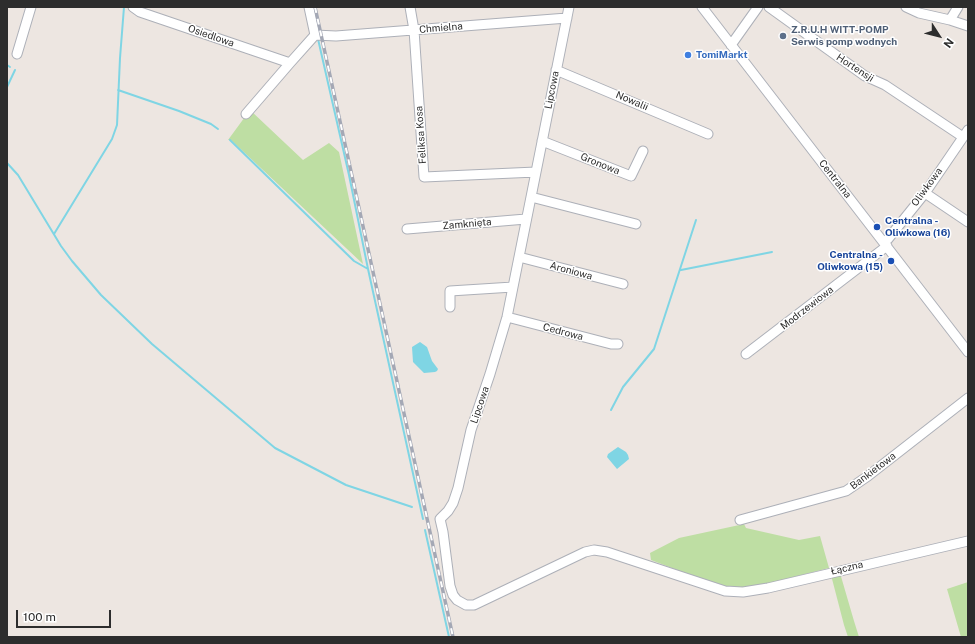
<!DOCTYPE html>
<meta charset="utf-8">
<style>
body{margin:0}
#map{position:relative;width:975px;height:644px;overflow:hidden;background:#ede6e1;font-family:"Public Sans",sans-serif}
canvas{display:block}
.frame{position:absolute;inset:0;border:8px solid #2d2d2d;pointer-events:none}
.north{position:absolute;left:919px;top:16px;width:40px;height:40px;-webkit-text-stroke:3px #fff;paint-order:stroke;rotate:126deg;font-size:11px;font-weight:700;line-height:16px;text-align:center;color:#2d2d2d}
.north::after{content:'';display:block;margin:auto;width:14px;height:18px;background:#2d2d2d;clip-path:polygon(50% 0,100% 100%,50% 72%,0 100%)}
.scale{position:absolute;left:16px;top:610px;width:95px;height:18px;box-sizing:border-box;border:2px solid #2d2d2d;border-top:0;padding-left:5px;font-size:12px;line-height:14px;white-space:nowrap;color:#2d2d2d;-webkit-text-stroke:3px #fff;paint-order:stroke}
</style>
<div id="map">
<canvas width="975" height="644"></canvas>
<div class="frame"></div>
<div class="north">N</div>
<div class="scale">100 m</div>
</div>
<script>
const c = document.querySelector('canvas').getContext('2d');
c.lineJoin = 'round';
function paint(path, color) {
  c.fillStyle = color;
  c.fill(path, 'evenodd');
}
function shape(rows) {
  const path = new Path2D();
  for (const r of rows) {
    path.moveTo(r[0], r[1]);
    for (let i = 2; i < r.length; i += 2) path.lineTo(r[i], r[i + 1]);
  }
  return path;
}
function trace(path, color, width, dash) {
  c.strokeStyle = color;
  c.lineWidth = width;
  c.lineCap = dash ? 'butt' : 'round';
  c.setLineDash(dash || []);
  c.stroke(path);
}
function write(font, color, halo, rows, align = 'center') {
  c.font = font + ' "Public Sans",sans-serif';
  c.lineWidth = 3;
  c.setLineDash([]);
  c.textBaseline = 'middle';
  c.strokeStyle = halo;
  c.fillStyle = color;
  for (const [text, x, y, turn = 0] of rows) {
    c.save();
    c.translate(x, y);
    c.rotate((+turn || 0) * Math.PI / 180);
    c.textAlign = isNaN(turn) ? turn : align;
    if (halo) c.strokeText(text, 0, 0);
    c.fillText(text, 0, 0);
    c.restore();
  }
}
const green = shape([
 [250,110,303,160,329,143,339,152,363,264,231,140,228,140],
 [744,524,746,528,799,540,820,536,829,568,755,587,729,587,698,578,651,560,650,553,679,538],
 [840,573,854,621,859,637,848,637,844,625,831,575],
 [968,582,968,637,961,637,947,589]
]);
const water = shape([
 [420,342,427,347,432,361,438,369,437,371,435,372,424,373,413,362,412,347],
 [618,447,626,452,628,455,629,459,617,469,607,457,608,454]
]);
const stream = shape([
 [318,39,349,175,368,269],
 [7,65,10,67],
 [7,87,15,70],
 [118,90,179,111,211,124,218,129],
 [230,140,354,261,368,269,423,519],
 [7,163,18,175,61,246,72,261,101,295,152,344,275,448,346,485,412,507],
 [54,234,112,139,117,125,120,58,124,7],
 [681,270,772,252],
 [611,410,623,387,654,349,696,220],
 [425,530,449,637]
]);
const minor = shape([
 [133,7,140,12,290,63],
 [309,7,315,35],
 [410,7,414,30,424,177,536,172],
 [569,7,507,317,490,374,471,430,458,488,453,503,448,511,440,519,443,532,450,586,453,595,457,600,466,605,474,605,585,552,594,550,607,552,725,591,743,592,768,588,968,541],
 [702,7,968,352],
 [769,7,865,76,885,85,963,137],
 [906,7,919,13,950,20,968,26],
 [950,20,958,7],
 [315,35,336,36,567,18],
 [731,45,758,7],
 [17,54,31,7],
 [556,70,708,134],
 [246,114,290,63,315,35],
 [542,141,631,176,643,151],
 [925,193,968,222],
 [531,197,636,224],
 [407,229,526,219],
 [884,242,888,239,925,193,968,130],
 [519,257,623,284],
 [450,307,450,291,513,287],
 [507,317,611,344,618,344],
 [746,354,887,246],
 [740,520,846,491,868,476,968,398]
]);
const rail = shape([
 [315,7,453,637]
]);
const markers = [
 [783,36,4,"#5c6f8a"],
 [688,55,4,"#3f7fe0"],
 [877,227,4,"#1a4fb4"],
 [891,261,4,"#1a4fb4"]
];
const streetNames = [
 ["Chmielna",441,28,-5],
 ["Osiedlowa",211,36,19],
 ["Hortensji",855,68,33],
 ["Lipcowa",552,90,-79],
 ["Nowalii",632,101,23],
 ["Feliksa Kosa",421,135,-94],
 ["Gronowa",600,164,22],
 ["Centralna",835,179,52],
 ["Oliwkowa",927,187,-54],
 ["Zamknięta",467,224,-5],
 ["Aroniowa",571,271,15],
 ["Modrzewiowa",807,308,-38],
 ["Cedrowa",563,332,15],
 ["Lipcowa",480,405,-71],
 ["Bankietowa",873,471,-37],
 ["Łączna",847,568,-13]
];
const serviceNames = [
 ["Z.R.U.H WITT-POMP",791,30],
 ["Serwis pomp wodnych",791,42]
];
const shopNames = [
 ["TomiMarkt",696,55]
];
const transitNames = [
 ["Centralna -",885,221],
 ["Oliwkowa (16)",885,233],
 ["Centralna -",883,255,"right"],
 ["Oliwkowa (15)",883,267,"right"]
];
paint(green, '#bedea3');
paint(water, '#7fd5e4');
trace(stream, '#7fd5e4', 2);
trace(minor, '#adb0b8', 11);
trace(minor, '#fff', 9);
trace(rail, '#a4a8b5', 3.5);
trace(rail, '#fff', 2, [6]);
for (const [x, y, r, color] of markers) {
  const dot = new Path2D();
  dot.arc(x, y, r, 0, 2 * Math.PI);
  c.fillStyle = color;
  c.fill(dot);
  trace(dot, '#fff', 1.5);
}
write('10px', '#2d2d2d', '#fff', streetNames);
write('bold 10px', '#4e5e75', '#fff', serviceNames, 'left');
write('bold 10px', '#366cbe', '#fff', shopNames, 'left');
write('bold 10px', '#164399', '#fff', transitNames, 'left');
</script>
